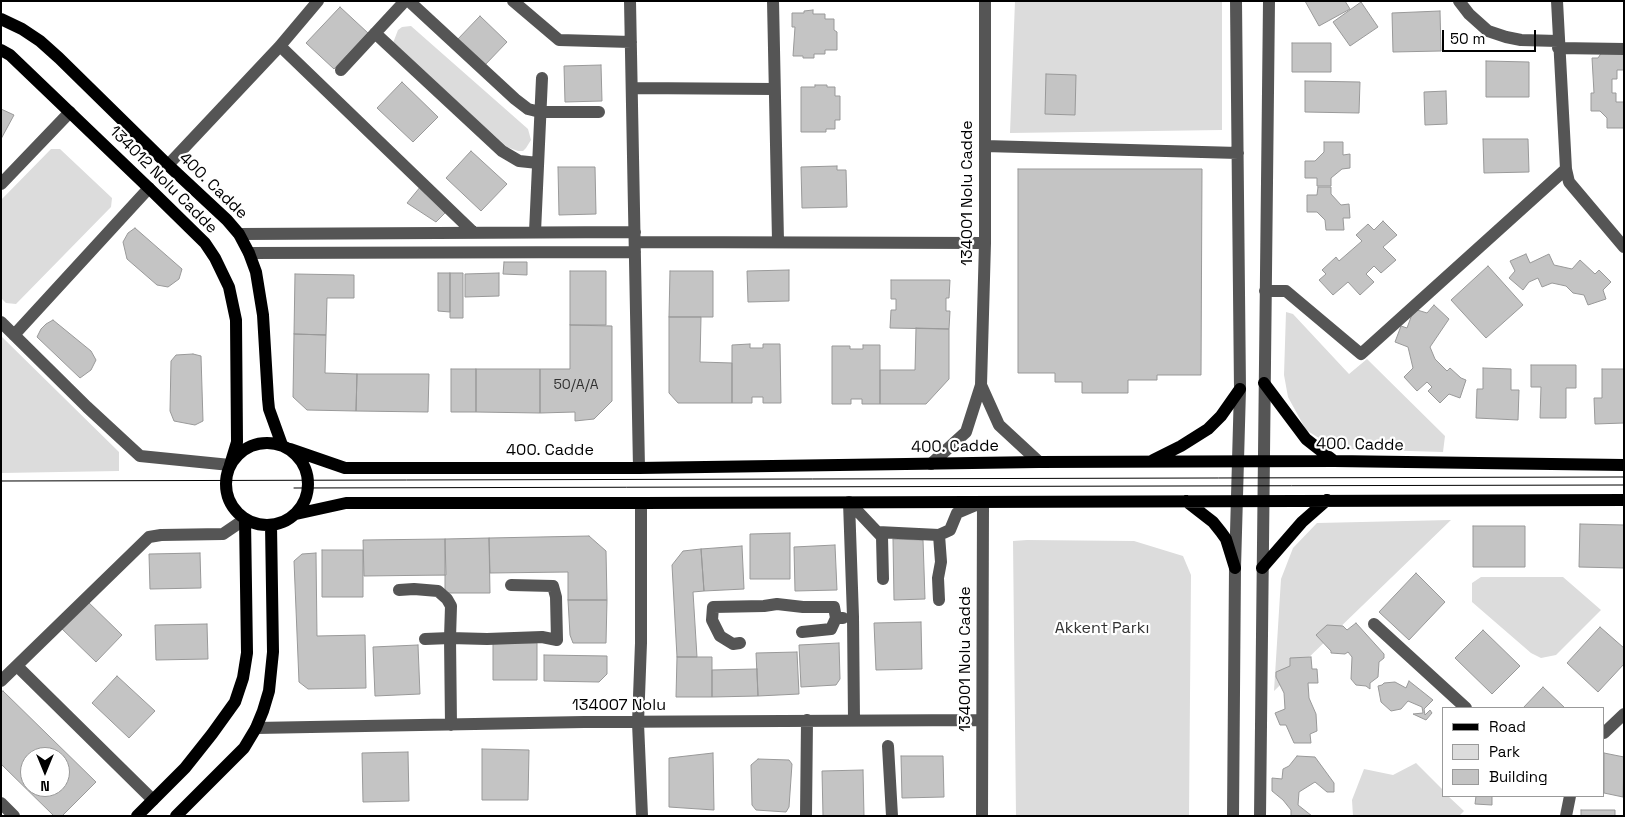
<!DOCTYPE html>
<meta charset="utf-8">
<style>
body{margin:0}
#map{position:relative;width:1625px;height:817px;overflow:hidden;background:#fff;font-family:"Space Grotesk",sans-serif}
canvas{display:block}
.frame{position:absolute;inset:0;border:2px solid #000;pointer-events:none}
.legend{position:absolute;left:1442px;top:707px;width:162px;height:90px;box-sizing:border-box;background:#fff;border:1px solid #999;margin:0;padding:6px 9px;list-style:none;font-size:15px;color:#000}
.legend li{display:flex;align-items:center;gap:10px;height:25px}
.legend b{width:25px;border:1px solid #999}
.north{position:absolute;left:20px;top:747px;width:50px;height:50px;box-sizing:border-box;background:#fff;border:1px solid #999;border-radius:50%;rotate:180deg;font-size:14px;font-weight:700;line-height:20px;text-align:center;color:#000}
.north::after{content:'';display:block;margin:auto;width:18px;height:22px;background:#000;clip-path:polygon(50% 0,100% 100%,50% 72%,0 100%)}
.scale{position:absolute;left:1442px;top:30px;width:94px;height:22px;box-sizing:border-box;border:2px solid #000;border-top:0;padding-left:6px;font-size:15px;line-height:18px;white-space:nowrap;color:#000;-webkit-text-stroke:4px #fff;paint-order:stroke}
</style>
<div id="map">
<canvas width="1625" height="817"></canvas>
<div class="frame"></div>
<ul class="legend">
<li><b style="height:6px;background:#000"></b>Road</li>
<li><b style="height:14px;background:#dcdcdc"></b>Park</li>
<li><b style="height:14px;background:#c4c4c4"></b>Building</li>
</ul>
<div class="north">N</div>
<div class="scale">50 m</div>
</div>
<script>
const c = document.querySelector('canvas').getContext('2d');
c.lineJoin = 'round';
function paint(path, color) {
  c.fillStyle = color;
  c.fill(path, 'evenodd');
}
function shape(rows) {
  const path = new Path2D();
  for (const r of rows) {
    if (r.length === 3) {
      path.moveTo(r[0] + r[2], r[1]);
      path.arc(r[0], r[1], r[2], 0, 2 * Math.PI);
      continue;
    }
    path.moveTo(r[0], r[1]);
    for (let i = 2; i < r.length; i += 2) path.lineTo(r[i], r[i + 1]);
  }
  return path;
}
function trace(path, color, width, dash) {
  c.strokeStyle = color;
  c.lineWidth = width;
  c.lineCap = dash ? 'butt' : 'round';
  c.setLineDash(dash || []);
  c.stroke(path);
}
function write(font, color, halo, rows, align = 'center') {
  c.font = font + ' "Space Grotesk",sans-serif';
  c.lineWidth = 4.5;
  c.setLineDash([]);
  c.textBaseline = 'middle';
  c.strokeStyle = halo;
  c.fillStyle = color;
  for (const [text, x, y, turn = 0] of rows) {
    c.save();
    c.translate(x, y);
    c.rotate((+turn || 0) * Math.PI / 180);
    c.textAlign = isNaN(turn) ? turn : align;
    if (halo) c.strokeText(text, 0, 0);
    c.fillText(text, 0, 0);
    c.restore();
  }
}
const green = shape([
 [1015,1,1222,1,1222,130,1010,133],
 [411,26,528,129,531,140,526,148,523,151,518,151,507,147,393,43,398,30,402,27],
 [51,149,60,149,112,198,111,207,16,304,6,303,1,298,1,200],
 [1286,312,1293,314,1349,374,1367,359,1445,436,1443,452,1344,449,1327,443,1306,430,1288,397,1284,375],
 [1,336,119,452,119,471,1,473],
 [1451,520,1274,691,1281,579,1293,548,1317,523],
 [1027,540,1134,541,1183,556,1191,575,1189,816,1016,816,1013,541],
 [1481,577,1563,577,1601,610,1556,655,1541,658,1531,653,1472,602,1472,583],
 [1416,763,1444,791,1444,796,1448,796,1464,811,1459,816,1353,816,1352,800,1364,769,1393,775]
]);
const building = shape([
 [1305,1,1345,1,1350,9,1319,26,1305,1],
 [1361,2,1378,27,1350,46,1333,22,1361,2],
 [340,7,368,33,334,69,306,43,340,7],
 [813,10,813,14,825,14,825,19,834,19,834,30,837,32,837,50,825,50,825,54,814,54,814,58,803,58,803,56,793,56,795,27,792,27,792,13,804,13,804,11,813,10],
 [1440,11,1441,51,1393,52,1392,13,1440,11],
 [480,16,507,42,484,66,457,40,480,16],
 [1292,43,1331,43,1331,72,1292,72,1292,43],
 [1624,43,1624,70,1617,70,1617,79,1612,79,1612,93,1616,93,1616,102,1624,102,1624,128,1607,128,1607,118,1600,111,1591,111,1591,93,1594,93,1592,58,1598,58,1604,49,1624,43],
 [1486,61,1529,62,1529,97,1486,97,1486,61],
 [601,65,602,101,565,102,564,66,601,65],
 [1046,74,1076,75,1075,115,1045,114,1046,74],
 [1305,81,1360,82,1359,113,1305,112,1305,81],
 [402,82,438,117,413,142,377,108,402,82],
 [815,85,827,85,827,87,835,87,835,96,840,96,840,120,835,120,835,129,826,129,826,132,801,132,801,87,815,87,815,85],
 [1446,91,1447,124,1425,125,1424,92,1446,91],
 [1,109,14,115,1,139,1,109],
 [1483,139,1528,139,1529,172,1484,173,1483,139],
 [1324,142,1343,142,1343,155,1350,154,1350,168,1342,169,1331,178,1331,186,1317,186,1317,178,1305,178,1305,161,1315,161,1324,152,1324,142],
 [471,151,507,184,481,211,446,178,471,151],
 [837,166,837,170,846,170,847,207,802,208,801,167,837,166],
 [558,167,595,167,596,214,559,215,558,167],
 [1018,169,1202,169,1201,375,1157,375,1157,380,1128,380,1128,393,1082,393,1082,382,1055,382,1055,373,1018,373,1018,169],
 [421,186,445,213,436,222,407,203,421,186],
 [1318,187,1331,187,1331,194,1341,205,1349,204,1350,218,1343,218,1344,230,1326,230,1325,220,1317,212,1307,212,1307,195,1317,195,1318,187],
 [1383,221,1397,235,1383,247,1396,260,1381,273,1374,266,1366,274,1374,282,1360,295,1348,282,1333,295,1319,280,1326,274,1322,270,1336,257,1339,261,1362,241,1356,235,1368,224,1374,230,1383,221],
 [135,228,182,269,179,279,168,287,157,285,127,259,123,242,128,233,135,228],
 [1526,254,1530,263,1549,254,1554,265,1572,269,1580,260,1595,274,1599,270,1611,282,1603,290,1606,299,1588,305,1584,295,1573,293,1566,286,1552,283,1542,287,1538,278,1529,282,1523,290,1509,278,1515,271,1510,261,1526,254],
 [504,262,527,262,527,275,503,274,504,262],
 [1488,266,1523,305,1486,338,1451,300,1488,266],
 [789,270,789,301,748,302,747,271,789,270],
 [570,271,606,271,606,325,570,325,570,271],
 [670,271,713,271,713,317,669,317,670,271],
 [438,273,450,273,450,312,438,311,438,273],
 [450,273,463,273,463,318,450,318,450,273],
 [499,273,499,296,465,297,465,274,499,273],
 [295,274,354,275,354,298,327,298,326,335,294,334,295,274],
 [891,280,950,280,949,298,946,298,946,311,950,311,949,329,890,328,891,310,896,310,896,299,891,299,891,280],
 [1434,305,1449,319,1430,347,1435,359,1447,371,1450,368,1461,378,1466,380,1460,398,1449,394,1440,403,1428,391,1432,387,1427,382,1417,391,1404,377,1413,368,1408,347,1395,342,1401,326,1407,328,1414,309,1427,313,1434,305],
 [669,317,701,317,700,362,732,363,732,403,678,403,669,393,669,317],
 [53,320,91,351,96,360,91,370,80,378,37,337,41,329,46,324,53,320],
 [570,325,612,326,612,401,594,419,575,421,575,412,540,413,540,369,570,369,570,325],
 [916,328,949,329,949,379,926,404,880,404,880,370,915,370,916,328],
 [294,334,326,335,325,373,357,374,356,411,307,410,293,397,294,334],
 [750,344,750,348,763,348,763,344,780,344,781,403,763,403,763,397,752,397,752,403,732,403,732,345,750,344],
 [863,345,880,345,880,404,862,404,862,399,851,399,851,404,832,404,832,346,850,346,850,349,863,349,863,345],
 [193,354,201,356,203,421,195,425,174,421,170,411,171,361,176,355,193,354],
 [1531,365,1576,365,1576,388,1566,388,1566,418,1540,418,1541,387,1531,387,1531,365],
 [1483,368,1511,369,1511,390,1519,390,1518,420,1476,418,1477,389,1483,389,1483,368],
 [451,369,476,369,476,412,451,412,451,369],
 [476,369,540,369,540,413,476,412,476,369],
 [1602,369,1624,369,1624,423,1595,424,1594,398,1602,398,1602,369],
 [357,374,429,374,428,412,356,411,357,374],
 [1580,524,1624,525,1624,568,1579,567,1580,524],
 [1473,526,1525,526,1525,567,1473,567,1473,526],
 [790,533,790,579,750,579,750,534,790,533],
 [589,536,606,551,607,600,568,600,568,572,490,573,489,538,589,536],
 [489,538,490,593,445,593,445,539,489,538],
 [445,539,446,575,364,576,363,540,445,539],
 [893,539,923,540,925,599,894,600,893,539],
 [835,545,837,590,795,591,794,547,835,545],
 [742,546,744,589,704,591,701,549,742,546],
 [701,549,704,591,693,592,697,657,677,657,672,565,683,551,701,549],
 [322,550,363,550,363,597,322,597,322,550],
 [200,553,201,588,150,589,149,554,200,553],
 [316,553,317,636,365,635,366,688,308,689,299,682,294,561,302,554,316,553],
 [1416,573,1445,602,1409,640,1379,612,1416,573],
 [85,599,122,635,96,662,59,626,85,599],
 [568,600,607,600,606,643,573,643,570,635,568,600],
 [921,622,922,669,876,670,874,623,921,622],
 [1356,623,1384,654,1384,658,1379,662,1378,677,1370,683,1370,689,1366,686,1356,685,1351,679,1352,657,1348,652,1345,654,1331,653,1331,651,1316,635,1327,625,1343,626,1347,630,1356,623],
 [207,624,208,659,156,660,155,625,207,624],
 [1600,627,1624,648,1624,664,1598,692,1567,663,1600,627],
 [1483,630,1520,666,1492,694,1455,658,1483,630],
 [493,643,537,643,537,680,493,680,493,643],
 [839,643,840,679,836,685,801,687,799,645,839,643],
 [418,645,420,694,375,696,373,647,418,645],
 [797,652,799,694,758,696,756,653,797,652],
 [544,655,607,656,607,674,599,682,544,681,544,655],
 [677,657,712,657,712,697,676,697,677,657],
 [1311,657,1312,669,1317,669,1318,683,1308,683,1309,698,1316,714,1317,731,1310,734,1311,743,1294,743,1286,725,1280,725,1275,713,1285,709,1284,693,1276,677,1276,672,1290,666,1290,658,1311,657],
 [757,669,758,696,712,697,712,670,757,669],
 [117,676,155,711,129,738,92,703,117,676],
 [1409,681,1433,700,1424,709,1425,715,1430,710,1432,713,1426,720,1413,714,1423,713,1422,707,1408,701,1401,709,1391,711,1381,702,1378,686,1382,685,1384,683,1395,682,1406,688,1409,681],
 [1543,687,1565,708,1523,708,1543,687],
 [3,691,96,782,62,816,54,816,1,764,1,692,3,691],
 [30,757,60,757,60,787,30,787,30,757],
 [482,749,529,750,528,800,482,800,482,749],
 [408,752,409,801,363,802,362,753,408,752],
 [713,753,714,810,669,807,669,758,713,753],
 [1604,753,1624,757,1623,797,1604,793,1604,753],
 [901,756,943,756,944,797,902,798,901,756],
 [1297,756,1315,757,1334,783,1334,792,1327,792,1315,782,1299,792,1298,805,1312,816,1291,816,1291,810,1283,800,1272,791,1272,778,1282,779,1283,769,1289,766,1297,756],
 [758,759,789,760,792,764,789,807,786,812,756,810,752,805,751,765,758,759],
 [863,770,864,816,823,816,822,771,863,770],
 [1476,796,1492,796,1492,805,1475,804,1476,796],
 [1581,810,1615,810,1615,816,1581,816,1581,810]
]);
const minor = shape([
 [409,1,515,99,528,109,540,112,599,112],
 [513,1,559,40,631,42],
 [630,1,639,468],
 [773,1,778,241],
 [1459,1,1469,14,1488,31,1506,37,1521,40,1558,41],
 [1557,1,1566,169,1569,182,1624,247],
 [375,33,502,151,519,161,538,163],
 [280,46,473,232],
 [1558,48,1624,49],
 [341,70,405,1],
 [632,88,774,89],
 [985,146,1238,153],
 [168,165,280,46,318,1],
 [1,184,70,112],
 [535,232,542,78],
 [239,234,635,232],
 [635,242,985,243],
 [249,253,635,252],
 [1265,291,1286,291,1361,354,1566,169],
 [1,322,87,407,140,456,230,465],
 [14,335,149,188],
 [981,385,999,425,1039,462],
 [931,464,966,432,981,385,985,243,985,1],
 [849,502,853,617,854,720],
 [849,502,882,537,883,579],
 [641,503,641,643,638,723,642,816],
 [878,532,939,535,941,562,938,578,939,600],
 [939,535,950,530,957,513,983,502,982,816],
 [399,590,414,589,438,591,447,599,451,606,450,638,487,639,542,637,557,640,556,597,553,586,511,585],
 [1374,624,1466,708],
 [802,632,831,629,836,618,843,618],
 [425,639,450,638,451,725],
 [740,643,733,644,720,636,712,620,713,607,764,606,777,604,803,607,834,607,836,618],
 [17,666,153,800],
 [1,681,149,537,161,535,223,534,245,519],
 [256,728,584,722,982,720],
 [1604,733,1624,714],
 [888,746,892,816],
 [1,803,14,816],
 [806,816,807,720],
 [1233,816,1235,568,1240,389,1236,1],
 [1260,816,1269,1],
 [1566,816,1570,796]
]);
const major = shape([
 [1,19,22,29,40,41,59,58,168,165,227,220,239,234,249,253,256,272,263,315,268,399,269,409,282,445],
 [1,50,10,55,153,192,205,243,215,258,229,287,236,320,237,442,230,465],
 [1264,383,1306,439,1334,461],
 [267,484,41],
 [290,449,345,468,639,468,1039,462,1334,461,1624,465],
 [1153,460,1181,446,1208,429,1221,416,1240,389],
 [1186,501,1213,522,1221,532,1226,539,1235,568],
 [296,514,346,503,641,503,1624,500],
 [1262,568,1302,522,1327,500],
 [137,816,185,768,212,734,235,702,243,678,247,653,245,519],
 [176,816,244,748,256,728,263,711,269,691,273,652,271,525]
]);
const tram = shape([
 [1,481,1624,477],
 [294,488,1624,485]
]);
const numberNames = [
 ["50/A/A",576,385]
];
const streetNames = [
 ["134012 Nolu Cadde",163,180,45],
 ["400. Cadde",213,186,44],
 ["134001 Nolu Cadde",968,193,-90],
 ["400. Cadde",1360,445,1],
 ["400. Cadde",955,447,-1],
 ["400. Cadde",550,451],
 ["134001 Nolu Cadde",966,659,-90],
 ["134007 Nolu",619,706]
];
const parkNames = [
 ["Akkent Parkı",1102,629]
];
paint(green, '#dcdcdc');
paint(building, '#c4c4c4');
trace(building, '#999', 1);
trace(minor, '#555', 12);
trace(major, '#000', 12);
trace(tram, '#000', 1);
write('14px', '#313131', null, numberNames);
write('16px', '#000', '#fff', streetNames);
write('16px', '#333', '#fff', parkNames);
</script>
